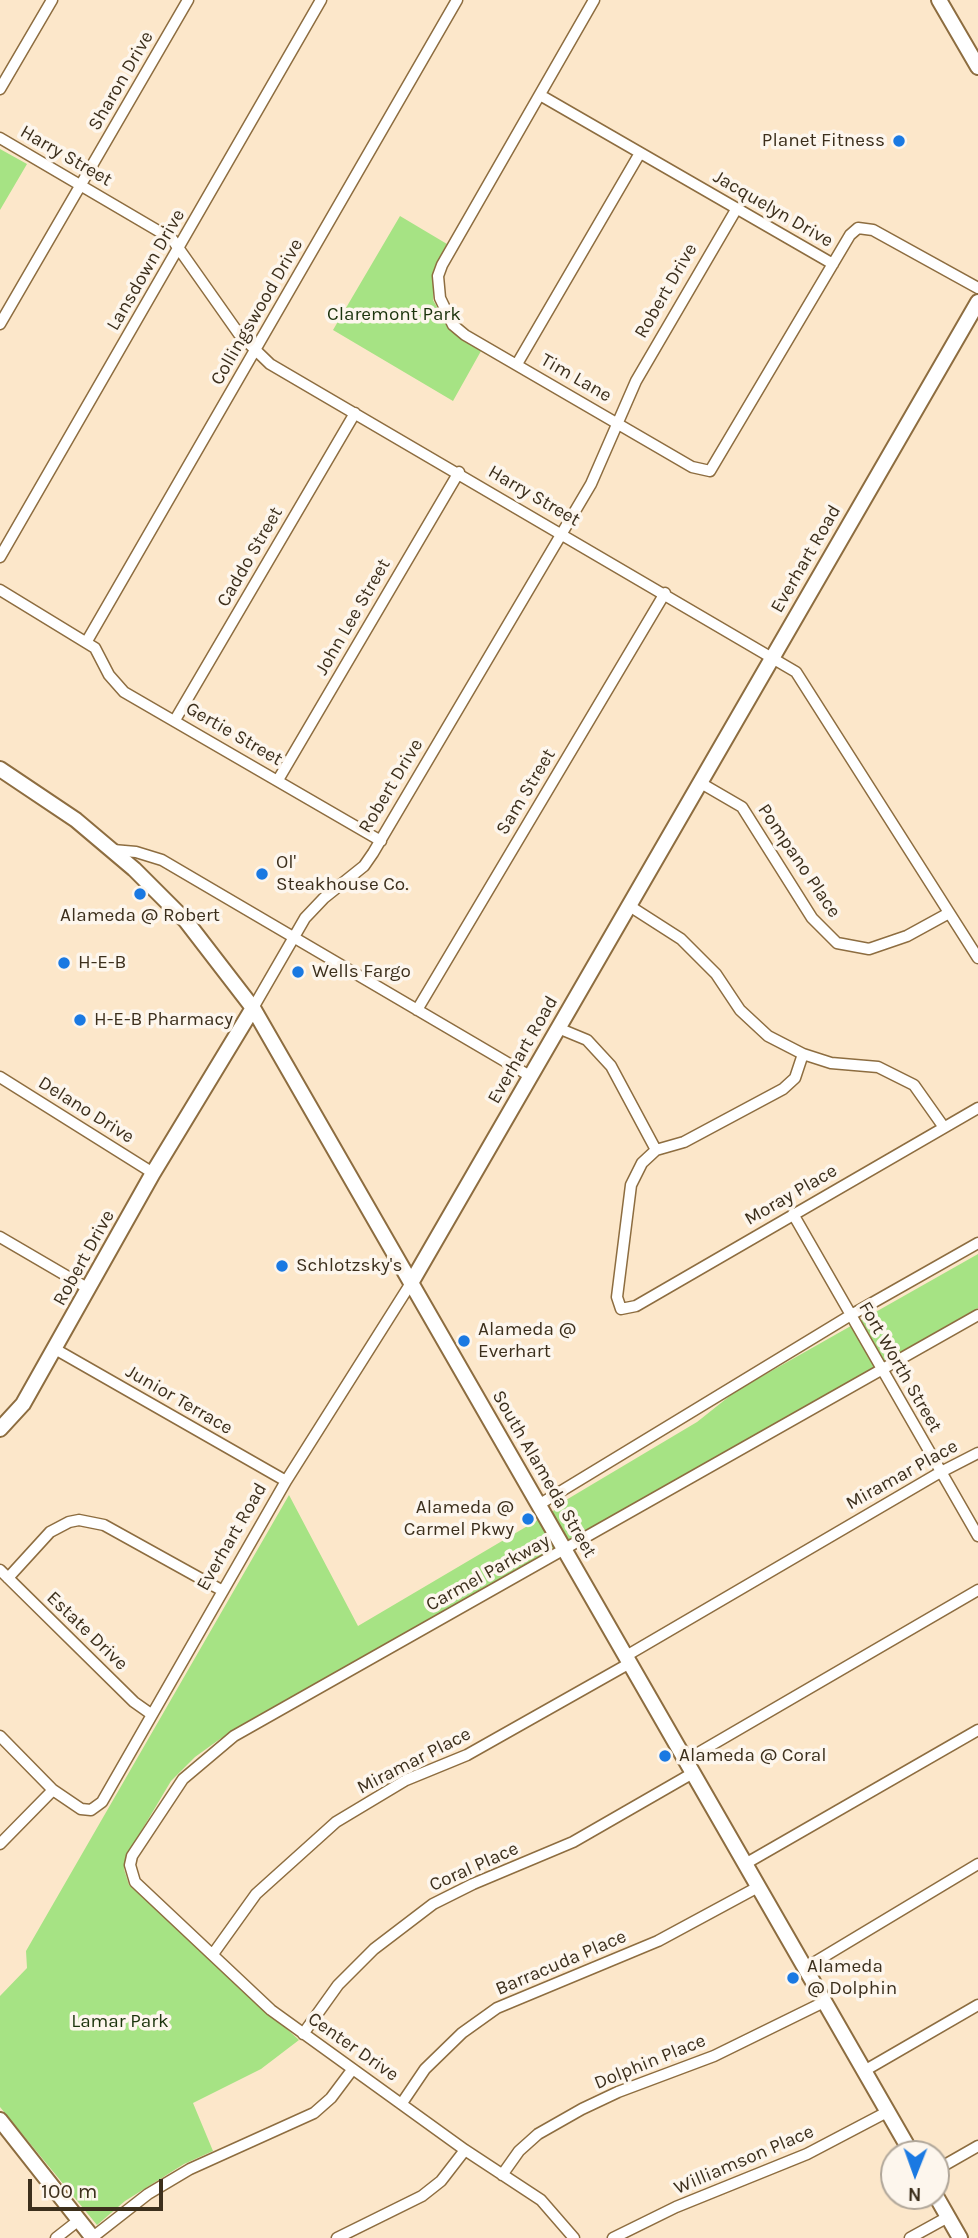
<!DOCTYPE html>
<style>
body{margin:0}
#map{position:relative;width:978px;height:2238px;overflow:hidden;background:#fce7ca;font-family:Karla,sans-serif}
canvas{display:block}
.north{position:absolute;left:880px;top:2140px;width:70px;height:70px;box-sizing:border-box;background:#fdf6ed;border:2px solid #b0a699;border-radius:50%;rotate:181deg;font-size:19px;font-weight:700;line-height:28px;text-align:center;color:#3c2f1c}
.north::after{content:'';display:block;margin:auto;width:24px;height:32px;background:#1a79e2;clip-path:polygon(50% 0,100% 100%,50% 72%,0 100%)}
.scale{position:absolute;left:28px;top:2179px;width:135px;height:32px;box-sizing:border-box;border:4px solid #3c2f1c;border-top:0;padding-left:9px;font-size:21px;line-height:24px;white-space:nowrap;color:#3c2f1c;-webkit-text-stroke:5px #fdf6ed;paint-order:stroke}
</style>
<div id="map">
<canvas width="978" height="2238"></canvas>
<div class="north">N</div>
<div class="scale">100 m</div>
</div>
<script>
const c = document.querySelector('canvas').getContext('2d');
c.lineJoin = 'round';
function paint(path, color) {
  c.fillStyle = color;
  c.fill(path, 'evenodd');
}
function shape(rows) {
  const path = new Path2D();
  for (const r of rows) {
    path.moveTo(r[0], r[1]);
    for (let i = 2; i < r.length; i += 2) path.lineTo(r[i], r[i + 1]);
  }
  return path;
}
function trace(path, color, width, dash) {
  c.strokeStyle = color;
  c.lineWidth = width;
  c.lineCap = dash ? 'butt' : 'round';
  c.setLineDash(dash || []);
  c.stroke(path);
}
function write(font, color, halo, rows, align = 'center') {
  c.font = font + ' Karla,sans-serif';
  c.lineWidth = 7;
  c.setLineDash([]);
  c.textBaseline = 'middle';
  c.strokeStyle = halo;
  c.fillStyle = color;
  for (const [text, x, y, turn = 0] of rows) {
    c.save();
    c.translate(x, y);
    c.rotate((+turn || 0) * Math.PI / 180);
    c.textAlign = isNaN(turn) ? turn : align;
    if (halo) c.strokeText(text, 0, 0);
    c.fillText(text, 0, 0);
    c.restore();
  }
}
const green = shape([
 [0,149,27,164,0,210],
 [400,216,447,244,436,264,433,300,450,330,481,351,453,401,333,330],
 [978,1254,978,1308,220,1739,195,1757,171,1781,127,1855,124,1869,129,1885,299,2040,261,2069,193,2103,213,2151,184,2164,125,2201,97,2225,0,2107,0,1996,27,1968,26,1951,289,1495,358,1626,558,1508,561,1503,697,1422,736,1391]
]);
const street = shape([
 [594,0,442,265,438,276,440,298,453,325,465,335,692,467,710,471,850,235,858,228,873,230,978,288],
 [0,89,52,0],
 [540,95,833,264],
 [0,138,172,239,239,334,270,364,796,672,978,958],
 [0,324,188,0],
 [517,364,640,153],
 [0,557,321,0],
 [0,590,95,648,109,675,124,692,381,841],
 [87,641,457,0],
 [175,720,355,413],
 [278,780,459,472],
 [699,782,742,807,812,918,837,943,869,949,907,936,949,913],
 [113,850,136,852,162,860,530,1076],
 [628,905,681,939,716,974,740,1010,768,1036,803,1054,831,1063,878,1067,914,1085,943,1126],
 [253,1008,305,918,324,898,364,866,373,853,591,484,636,381,737,208],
 [417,1010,665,593],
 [558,1028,587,1040,611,1066,656,1150],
 [803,1054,795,1078,783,1089,684,1142,656,1150,642,1163,631,1185,617,1297,621,1309,636,1306,978,1108],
 [0,1077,153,1173],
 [793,1214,978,1536],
 [0,1237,89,1289],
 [55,1349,286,1481],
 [540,1504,851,1315,978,1243],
 [0,1570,134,1702,151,1714],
 [8,1578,50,1532,69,1522,79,1520,104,1525,223,1591],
 [626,1656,939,1473,978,1453],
 [0,1736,53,1790,81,1809,91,1810,102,1802,286,1481,411,1283],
 [686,1760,978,1590],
 [0,1844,53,1790],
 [745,1864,978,1730],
 [213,1954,256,1894,336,1822,406,1780,467,1755,630,1663],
 [805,1968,978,1864],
 [303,2034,338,1985,374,1949,433,1904,473,1884,573,1842,693,1773],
 [864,2071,978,2005],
 [402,2103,425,2069,462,2033,497,2008,658,1941,758,1887],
 [936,2170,978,2146],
 [502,2175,519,2151,538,2134,582,2109,618,2092,714,2056,824,2002],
 [93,2237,148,2194,190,2169,314,2113,331,2098,352,2070],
 [56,2238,79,2220],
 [337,2238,422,2196,441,2181,465,2150],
 [574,2238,541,2200,465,2150,271,2010,135,1882,130,1865,132,1856,183,1779,234,1736,978,1315],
 [613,2238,676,2207,807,2154,887,2112],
 [910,2238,948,2217]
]);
const secondary = shape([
 [0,769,76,820,134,869,186,921,253,1008,912,2154],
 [411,1283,978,302],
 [0,1429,23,1404,153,1173,253,1008],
 [0,2120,93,2238],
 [936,2196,960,2238]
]);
const primary = shape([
 [939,0,978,67]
]);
const markers = [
 [899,141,7,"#1a79e2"],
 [262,874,7,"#1a79e2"],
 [140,894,7,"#1a79e2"],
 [64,963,7,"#1a79e2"],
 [298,972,7,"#1a79e2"],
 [80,1020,7,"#1a79e2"],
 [282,1266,7,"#1a79e2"],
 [464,1341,7,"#1a79e2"],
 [528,1519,7,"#1a79e2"],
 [665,1756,7,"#1a79e2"],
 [793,1978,7,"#1a79e2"]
];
const streetNames = [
 ["Sharon Drive",121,81,-60],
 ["Harry Street",66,156,30],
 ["Jacquelyn Drive",773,209,30],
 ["Lansdown Drive",146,270,-60],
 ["Robert Drive",666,291,-60],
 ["Collingswood Drive",257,312,-60],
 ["Tim Lane",576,378,30],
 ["Harry Street",534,496,30],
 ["Caddo Street",250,557,-60],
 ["Everhart Road",806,559,-60],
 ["John Lee Street",353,617,-60],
 ["Gertie Street",234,734,30],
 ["Robert Drive",391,786,-59],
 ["Sam Street",526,792,-59],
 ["Pompano Place",799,861,56],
 ["Everhart Road",523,1050,-60],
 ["Delano Drive",86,1110,32],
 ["Moray Place",791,1195,-30],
 ["Robert Drive",84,1258,-61],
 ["Fort Worth Street",900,1367,60],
 ["Junior Terrace",179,1400,30],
 ["South Alameda Street",544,1474,60],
 ["Miramar Place",902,1475,-29],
 ["Everhart Road",232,1537,-60],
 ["Carmel Parkway",488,1573,-29],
 ["Estate Drive",87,1631,44],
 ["Miramar Place",414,1761,-27],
 ["Coral Place",474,1867,-24],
 ["Barracuda Place",561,1963,-23],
 ["Center Drive",353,2047,35],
 ["Dolphin Place",650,2062,-22],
 ["Williamson Place",744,2160,-23]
];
const poiNames = [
 ["Planet Fitness",885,141,"right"],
 ["Ol'",276,863],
 ["Steakhouse Co.",276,885],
 ["Alameda @ Robert",140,916,"center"],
 ["H-E-B",78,963],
 ["Wells Fargo",312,972],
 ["H-E-B Pharmacy",94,1020],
 ["Schlotzsky's",296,1266],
 ["Alameda @",478,1330],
 ["Everhart",478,1352],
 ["Alameda @",514,1508,"right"],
 ["Carmel Pkwy",514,1530,"right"],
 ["Alameda @ Coral",679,1756],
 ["Alameda",807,1967],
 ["@ Dolphin",807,1989]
];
const parkNames = [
 ["Claremont Park",394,315],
 ["Lamar Park",120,2022]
];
paint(green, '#a6e384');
trace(street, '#8d6d40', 13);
trace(secondary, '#8d6d40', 18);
trace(primary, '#8d6d40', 18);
trace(street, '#fff', 10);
trace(secondary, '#fff', 14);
trace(primary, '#fff', 14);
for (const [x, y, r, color] of markers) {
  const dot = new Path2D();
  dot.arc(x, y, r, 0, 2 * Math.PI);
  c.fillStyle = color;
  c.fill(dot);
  trace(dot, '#fdf6ed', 2.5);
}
write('19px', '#3c2f1c', '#fdf6ed', streetNames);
write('19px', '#3c2f1c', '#fdf6ed', poiNames, 'left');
write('19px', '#1c340d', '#fdf6ed', parkNames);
</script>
